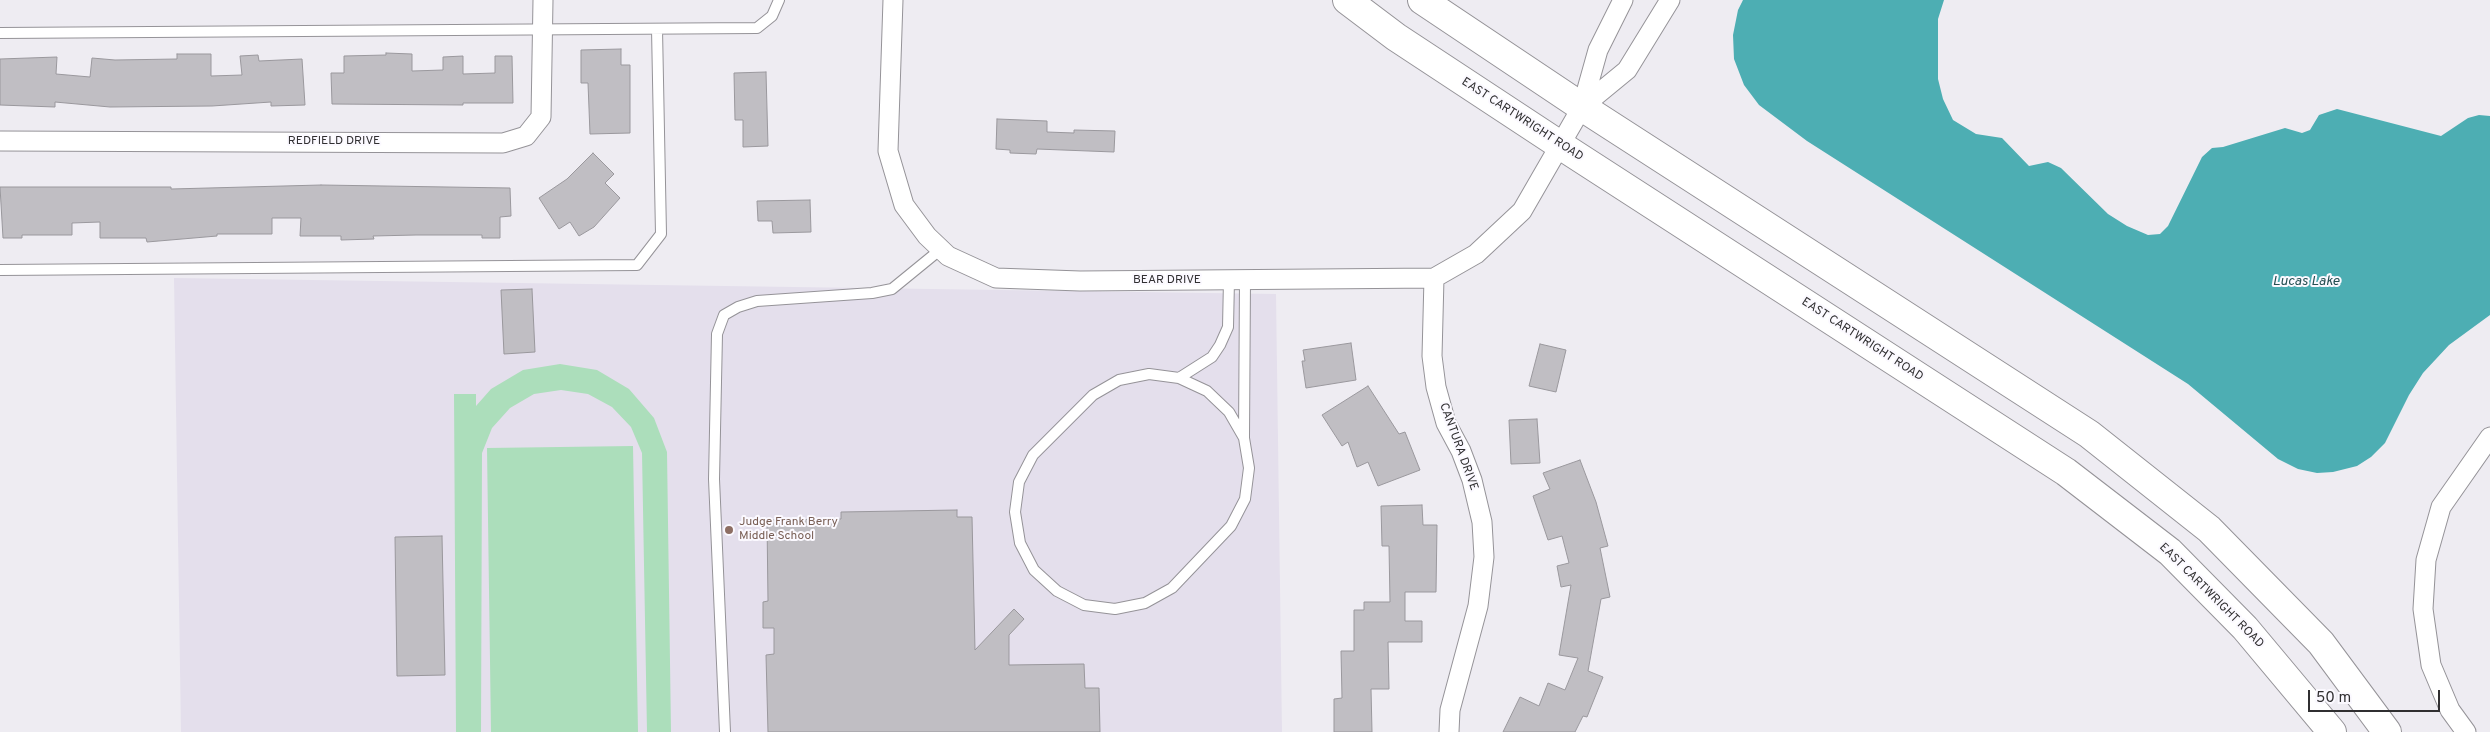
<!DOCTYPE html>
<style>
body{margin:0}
#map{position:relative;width:2490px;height:732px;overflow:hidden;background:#eeecf2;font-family:Overpass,sans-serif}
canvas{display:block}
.scale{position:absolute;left:2308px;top:690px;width:132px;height:22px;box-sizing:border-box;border:2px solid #302f31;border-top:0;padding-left:6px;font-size:15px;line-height:18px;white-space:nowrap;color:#302f31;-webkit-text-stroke:4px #fbf9ff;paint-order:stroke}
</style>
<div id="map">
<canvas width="2490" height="732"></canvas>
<div class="scale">50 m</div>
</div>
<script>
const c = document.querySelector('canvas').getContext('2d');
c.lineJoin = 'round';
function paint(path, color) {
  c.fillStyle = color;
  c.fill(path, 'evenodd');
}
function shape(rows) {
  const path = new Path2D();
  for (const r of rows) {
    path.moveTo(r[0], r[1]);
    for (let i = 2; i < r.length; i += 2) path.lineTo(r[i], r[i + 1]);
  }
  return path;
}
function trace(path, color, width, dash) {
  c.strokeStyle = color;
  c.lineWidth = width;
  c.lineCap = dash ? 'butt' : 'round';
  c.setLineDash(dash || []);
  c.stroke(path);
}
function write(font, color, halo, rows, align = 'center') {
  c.font = font + ' Overpass,sans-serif';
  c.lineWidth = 4;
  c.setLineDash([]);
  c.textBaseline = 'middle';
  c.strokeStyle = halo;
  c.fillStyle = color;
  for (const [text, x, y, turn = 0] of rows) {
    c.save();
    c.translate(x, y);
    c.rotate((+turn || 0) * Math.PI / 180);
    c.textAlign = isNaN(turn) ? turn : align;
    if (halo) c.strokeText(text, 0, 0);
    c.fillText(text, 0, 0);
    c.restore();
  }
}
const built = shape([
 [174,278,1276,294,1282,732,181,732]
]);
const green = shape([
 [560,364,597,370,629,389,654,418,667,452,671,732,647,732,642,453,631,427,612,407,588,394,561,390,534,394,510,408,492,428,482,453,481,732,456,732,454,394,476,394,476,406,491,389,523,370],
 [633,446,638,732,491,732,487,448]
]);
const water = shape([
 [1743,0,1944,0,1938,19,1938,79,1943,99,1953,120,1976,134,2002,138,2029,166,2048,162,2061,168,2108,214,2127,226,2148,235,2160,234,2168,226,2202,157,2212,148,2223,147,2285,128,2302,133,2310,130,2319,115,2337,109,2441,136,2468,118,2479,115,2490,116,2490,315,2449,345,2423,373,2409,395,2385,443,2371,457,2357,466,2333,472,2317,473,2298,469,2278,459,2188,384,1807,141,1759,105,1744,85,1734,59,1733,35,1738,10]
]);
const building = shape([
 [621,49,621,65,630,65,630,133,590,134,588,83,581,83,581,50,621,49],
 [386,53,412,54,412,71,443,70,443,57,463,56,463,74,495,73,495,56,512,56,513,103,463,103,463,105,332,104,331,73,344,73,344,56,386,55,386,53],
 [177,54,211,54,211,76,242,75,240,56,258,55,259,61,302,59,305,105,271,106,271,102,212,106,110,107,55,102,55,107,0,105,0,59,57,57,56,74,90,77,92,58,115,60,177,59,177,54],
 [766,72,768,146,743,147,743,120,735,120,734,73,766,72],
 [997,119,1047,121,1047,132,1074,133,1074,130,1115,131,1114,152,1037,149,1036,154,1010,153,1010,150,996,149,997,119],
 [593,153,614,174,605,183,620,198,594,227,579,236,570,222,559,229,539,198,567,179,593,153],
 [321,185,510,188,511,216,500,217,500,238,482,238,482,235,416,235,373,236,374,239,341,240,341,236,300,236,301,218,272,218,272,234,217,234,217,236,147,242,146,238,100,238,100,222,72,223,72,235,22,235,22,238,3,238,0,187,171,187,171,189,321,185],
 [810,200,811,232,773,233,772,221,758,221,757,201,810,200],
 [532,289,535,352,504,354,501,290,532,289],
 [1351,343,1356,380,1306,388,1302,361,1305,361,1303,350,1351,343],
 [1540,344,1566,350,1556,392,1529,386,1540,344],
 [1368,386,1399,434,1405,432,1420,470,1378,486,1368,462,1357,467,1348,442,1342,446,1322,415,1368,386],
 [1537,419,1540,463,1511,464,1509,420,1537,419],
 [1580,460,1596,502,1608,546,1600,548,1610,597,1601,599,1588,671,1603,677,1587,717,1583,716,1575,732,1503,732,1520,697,1539,706,1548,683,1565,690,1578,658,1559,655,1571,585,1561,587,1557,566,1569,563,1562,536,1548,540,1533,496,1550,489,1543,473,1580,460],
 [1422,505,1423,525,1437,525,1436,592,1405,592,1405,621,1422,621,1422,642,1388,642,1389,689,1371,689,1372,732,1334,732,1334,699,1342,698,1341,651,1354,651,1354,610,1364,610,1364,602,1390,602,1389,546,1382,546,1381,506,1422,505],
 [957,510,957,517,972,517,975,650,1014,609,1024,619,1009,635,1009,665,1084,664,1085,688,1099,688,1100,732,768,732,766,655,774,654,774,628,763,628,763,602,768,601,767,520,841,519,841,512,957,510],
 [442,536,445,675,397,676,395,537,442,536]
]);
const service = shape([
 [0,33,757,28,772,16,779,0],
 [0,270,637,265,661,234,657,29],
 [1149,374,1179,378,1207,391,1229,412,1244,438,1249,468,1245,499,1231,526,1172,588,1145,603,1115,609,1084,605,1057,591,1034,570,1020,543,1015,512,1019,482,1033,455,1093,395,1119,380,1149,374],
 [1179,378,1212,357,1220,345,1228,327,1229,280],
 [1244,437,1245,280],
 [725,732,714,479,717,334,724,315,738,307,757,301,872,293,892,289,941,249]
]);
const minor = shape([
 [893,0,888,151,904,205,927,236,948,256,996,278,1080,281,1434,278,1476,254,1522,211,1582,107],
 [1623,0,1598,50,1582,107,1627,70,1670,0],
 [0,141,503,143,526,136,541,117,543,0],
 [1434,278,1432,356,1436,387,1446,423,1461,451,1472,480,1482,522,1484,557,1478,606,1450,710,1449,732],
 [2466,732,2450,710,2431,665,2423,609,2426,560,2441,507,2490,437]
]);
const secondary = shape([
 [1347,0,1396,37,1560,145,2066,472,2170,552,2245,628,2332,732],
 [1422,0,1582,107,2089,434,2209,529,2321,643,2387,732]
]);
const markers = [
 [729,530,5,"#8d6e63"]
];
const streetNames = [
 ["EAST CARTWRIGHT ROAD",1522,120,33],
 ["REDFIELD DRIVE",334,142],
 ["BEAR DRIVE",1167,281],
 ["EAST CARTWRIGHT ROAD",1862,340,33],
 ["CANTURA DRIVE",1458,447,70],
 ["EAST CARTWRIGHT ROAD",2211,596,45]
];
const educationNames = [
 ["Judge Frank Berry",739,523],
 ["Middle School",739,537]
];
const waterNames = [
 ["Lucas Lake",2306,282]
];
paint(built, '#e4dfec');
paint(green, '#acdebb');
paint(water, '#4daeb3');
paint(building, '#c0bec3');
trace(building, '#9a989d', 1);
trace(service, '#959398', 12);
trace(minor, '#959398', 21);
trace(secondary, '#959398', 30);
trace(service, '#fff', 10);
trace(minor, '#fff', 19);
trace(secondary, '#fff', 28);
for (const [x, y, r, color] of markers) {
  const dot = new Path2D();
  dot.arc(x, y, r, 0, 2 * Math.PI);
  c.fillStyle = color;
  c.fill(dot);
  trace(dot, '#fbf9ff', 2);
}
write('12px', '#302f31', '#fbf9ff', streetNames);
write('12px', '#785e54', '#fbf9ff', educationNames, 'left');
write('italic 14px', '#255053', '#fbf9ff', waterNames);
</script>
